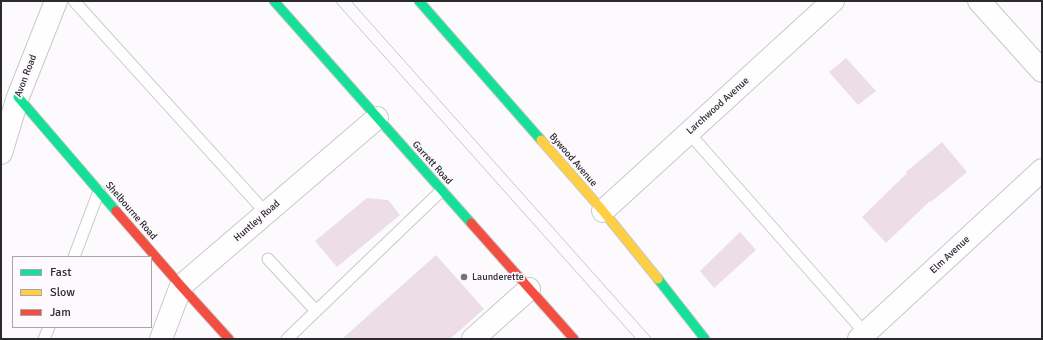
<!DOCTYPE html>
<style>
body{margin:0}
#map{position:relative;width:1043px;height:340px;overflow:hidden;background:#fcfafd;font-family:Signika,sans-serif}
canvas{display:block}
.frame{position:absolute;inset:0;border:2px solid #2b2a2c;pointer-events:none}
.legend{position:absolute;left:12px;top:256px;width:140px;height:72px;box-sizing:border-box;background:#fdf9fe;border:1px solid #a9a6aa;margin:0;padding:5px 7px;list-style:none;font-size:12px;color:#2b2a2c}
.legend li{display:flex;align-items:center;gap:8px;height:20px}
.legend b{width:20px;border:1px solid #a9a6aa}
</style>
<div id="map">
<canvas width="1043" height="340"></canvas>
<div class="frame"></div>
<ul class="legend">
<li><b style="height:5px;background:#16e098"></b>Fast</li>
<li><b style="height:5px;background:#ffcf43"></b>Slow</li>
<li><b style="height:5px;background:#f24e42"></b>Jam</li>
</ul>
</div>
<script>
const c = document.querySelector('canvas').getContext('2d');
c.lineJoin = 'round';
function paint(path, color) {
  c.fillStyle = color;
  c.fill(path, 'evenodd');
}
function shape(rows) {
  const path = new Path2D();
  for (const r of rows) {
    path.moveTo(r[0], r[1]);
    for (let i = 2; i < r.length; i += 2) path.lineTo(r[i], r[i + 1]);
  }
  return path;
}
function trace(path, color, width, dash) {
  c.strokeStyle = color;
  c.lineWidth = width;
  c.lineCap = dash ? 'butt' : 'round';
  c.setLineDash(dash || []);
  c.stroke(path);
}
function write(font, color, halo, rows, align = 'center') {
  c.font = font + ' Signika,sans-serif';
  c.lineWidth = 3.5;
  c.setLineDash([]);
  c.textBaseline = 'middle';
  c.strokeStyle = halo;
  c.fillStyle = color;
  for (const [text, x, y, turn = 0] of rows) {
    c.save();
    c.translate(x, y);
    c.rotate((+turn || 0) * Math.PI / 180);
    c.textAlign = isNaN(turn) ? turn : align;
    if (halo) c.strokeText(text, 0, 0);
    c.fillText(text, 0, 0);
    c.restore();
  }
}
const building = shape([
 [846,58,876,91,858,105,829,72],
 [942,142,967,172,931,202,930,201,886,243,862,217,907,173,906,172],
 [367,198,388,200,400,215,337,267,315,241],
 [740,232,756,250,714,288,700,271],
 [436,255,484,309,450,339,342,339]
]);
const lane = shape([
 [74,1,266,213],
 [689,133,865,333],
 [74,257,99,191],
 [268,259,316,311],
 [44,339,49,327],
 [287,339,441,191]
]);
const street = shape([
 [979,1,1042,71],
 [1,153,18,97,56,1],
 [603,211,833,1],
 [161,339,181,286,377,118],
 [473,339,529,289],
 [859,339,1042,170]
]);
const fast = shape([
 [274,1,471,223],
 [419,1,541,140],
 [18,97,116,211],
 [658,279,705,339]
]);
const slow = shape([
 [541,140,603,211,658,279]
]);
const jam = shape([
 [116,211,181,286,229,339],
 [471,223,574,339]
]);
const tram = shape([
 [335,1,636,339],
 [351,1,652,339]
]);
const markers = [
 [464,277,4,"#747375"]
];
const streetNames = [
 ["Avon Road",26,76,-69],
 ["Larchwood Avenue",718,106,-42],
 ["Bywood Avenue",573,160,49],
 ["Garrett Road",432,163,48],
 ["Shelbourne Road",131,211,49],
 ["Huntley Road",257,221,-41],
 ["Elm Avenue",950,255,-43]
];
const poiNames = [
 ["Launderette",472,277]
];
paint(building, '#ecdee4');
trace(lane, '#c9c8ca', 13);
trace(street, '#c9c8ca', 24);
trace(fast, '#c9c8ca', 11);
trace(slow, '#c9c8ca', 11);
trace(jam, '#c9c8ca', 11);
trace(lane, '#fffeff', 11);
trace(street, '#fffeff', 22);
trace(fast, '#16e098', 9);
trace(slow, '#ffcf43', 9);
trace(jam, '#f24e42', 9);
trace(tram, '#c7c7c7', 1);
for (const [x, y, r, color] of markers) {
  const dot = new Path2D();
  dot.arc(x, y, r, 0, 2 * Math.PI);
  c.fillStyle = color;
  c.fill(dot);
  trace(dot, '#fdf9fe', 1.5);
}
write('10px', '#2b2a2c', '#fdf9fe', streetNames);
write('10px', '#2b2a2c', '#fdf9fe', poiNames, 'left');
</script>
